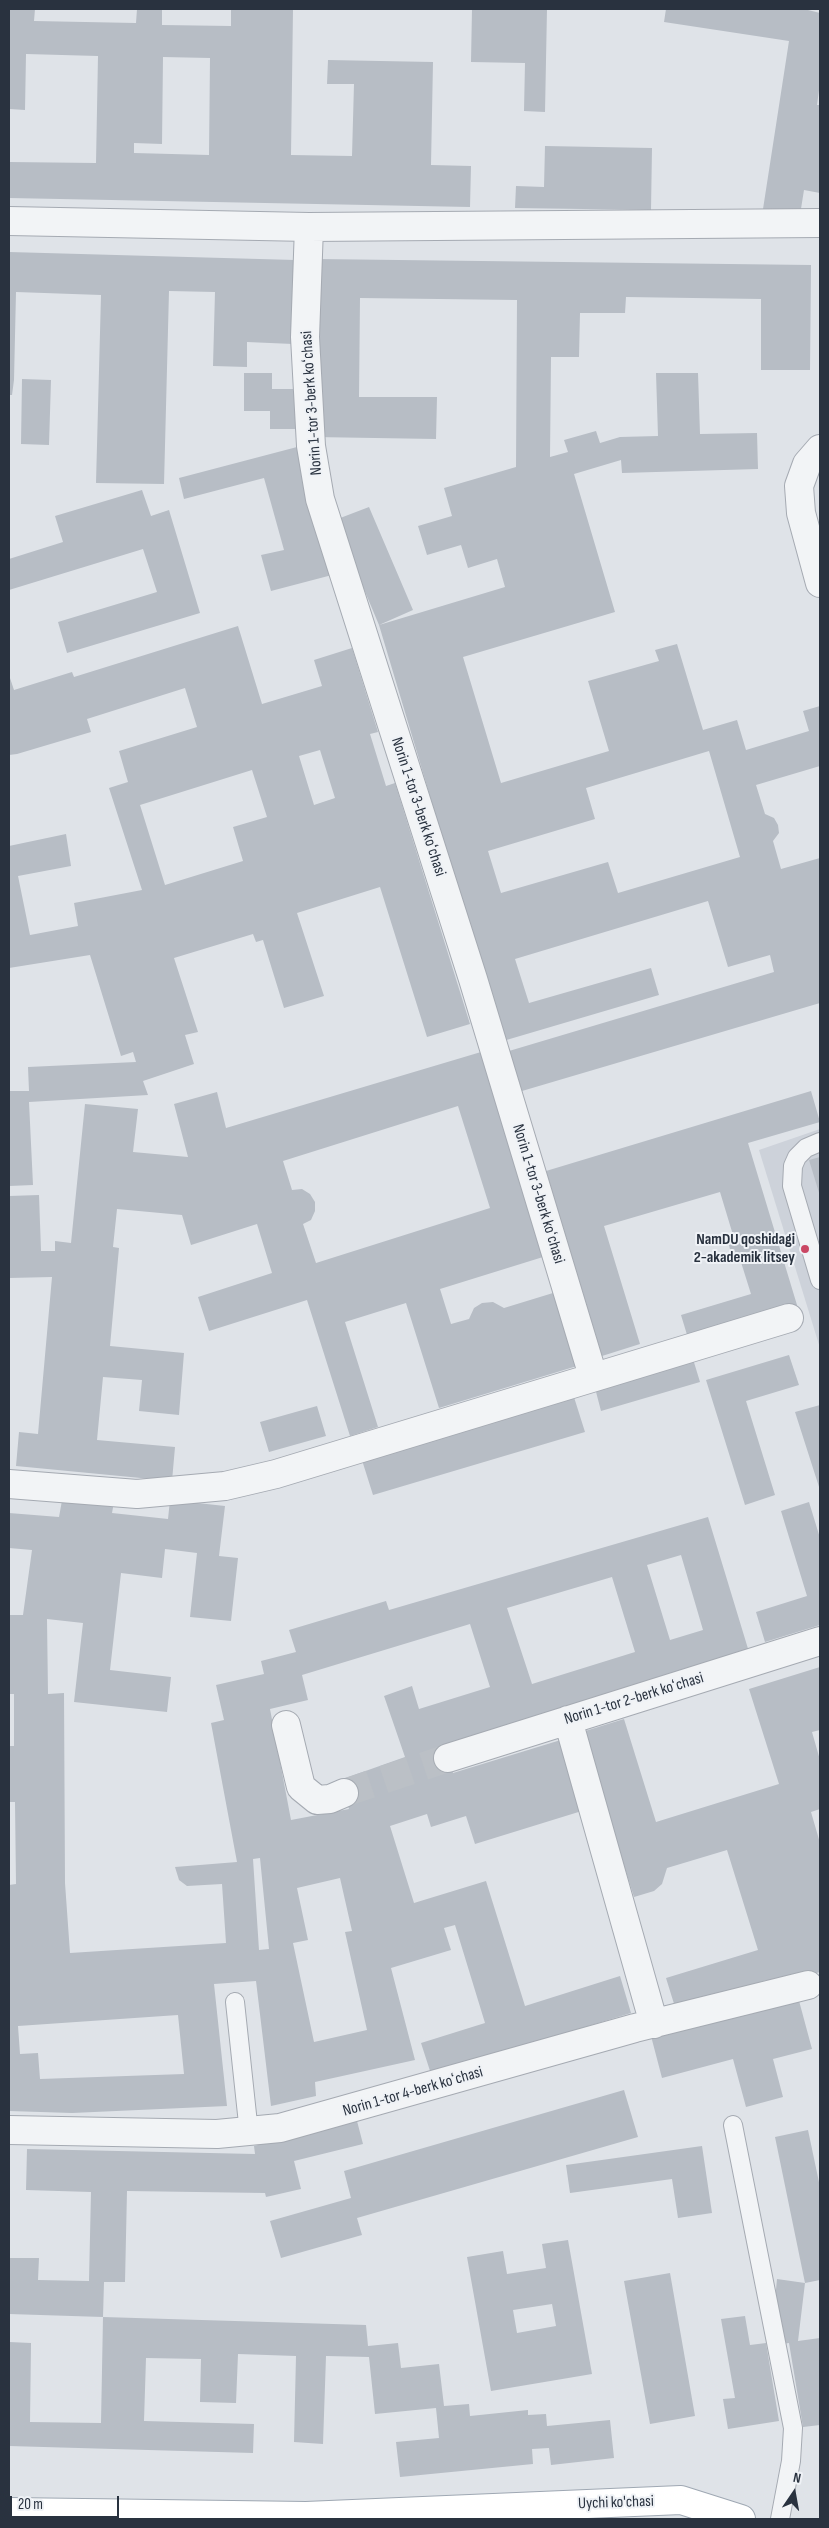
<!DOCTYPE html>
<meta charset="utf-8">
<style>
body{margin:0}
#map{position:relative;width:829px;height:2528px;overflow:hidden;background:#dfe3e8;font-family:"Sofia Sans Condensed",sans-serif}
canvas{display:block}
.frame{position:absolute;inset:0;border:10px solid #29323f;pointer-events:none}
.north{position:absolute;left:769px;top:2468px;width:50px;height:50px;-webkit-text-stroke:4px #eff2f6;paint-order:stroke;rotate:12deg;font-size:14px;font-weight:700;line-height:20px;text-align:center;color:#29323f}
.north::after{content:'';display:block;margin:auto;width:18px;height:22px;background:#29323f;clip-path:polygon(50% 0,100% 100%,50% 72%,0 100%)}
.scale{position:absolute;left:10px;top:2496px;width:109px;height:22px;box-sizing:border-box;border:2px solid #29323f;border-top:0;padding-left:6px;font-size:15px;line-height:18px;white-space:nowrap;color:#29323f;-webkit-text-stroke:4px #eff2f6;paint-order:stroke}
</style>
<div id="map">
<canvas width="829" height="2528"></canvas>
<div class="frame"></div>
<div class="north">N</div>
<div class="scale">20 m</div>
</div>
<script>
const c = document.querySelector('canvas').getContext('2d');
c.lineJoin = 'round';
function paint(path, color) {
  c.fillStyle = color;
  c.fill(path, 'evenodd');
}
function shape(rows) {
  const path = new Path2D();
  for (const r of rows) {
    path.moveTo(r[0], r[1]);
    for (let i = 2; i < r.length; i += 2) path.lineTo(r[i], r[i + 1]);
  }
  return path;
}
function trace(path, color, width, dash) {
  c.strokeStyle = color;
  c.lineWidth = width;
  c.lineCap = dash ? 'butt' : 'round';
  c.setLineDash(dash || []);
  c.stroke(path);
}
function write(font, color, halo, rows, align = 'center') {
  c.font = font + ' "Sofia Sans Condensed",sans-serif';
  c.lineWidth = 4;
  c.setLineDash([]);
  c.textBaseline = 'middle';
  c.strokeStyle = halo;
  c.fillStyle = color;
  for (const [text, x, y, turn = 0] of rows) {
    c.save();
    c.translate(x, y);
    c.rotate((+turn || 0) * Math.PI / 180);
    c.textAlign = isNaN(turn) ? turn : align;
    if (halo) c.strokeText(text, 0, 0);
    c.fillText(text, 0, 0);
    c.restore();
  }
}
const built = shape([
 [820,1129,820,1348,759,1150]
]);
const building = shape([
 [9,9,35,9,34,21,136,23,137,9,162,9,162,25,231,26,231,9,293,9,291,155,352,156,354,84,327,84,328,60,433,62,431,165,471,166,470,207,9,198,9,162,96,163,98,56,26,54,25,110,9,109],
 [163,57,210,58,209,155,134,153,134,143,162,144],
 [472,9,547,9,545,112,524,111,525,63,471,62],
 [666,9,804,9,820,13,820,83,817,105,820,105,820,193,804,190,800,215,763,209,789,41,664,22],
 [545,146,652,148,651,210,515,208,516,186,544,187],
 [9,252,295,260,293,344,247,342,247,367,213,366,215,292,169,291,164,484,96,483,101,295,16,292,14,380,12,395,9,395],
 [316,259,811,265,810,370,761,370,761,299,626,297,625,313,580,313,579,357,551,357,550,457,568,452,564,440,596,431,600,443,620,437,658,436,656,373,698,373,700,434,757,433,758,469,622,473,621,460,574,474,615,612,463,657,501,783,609,751,588,681,659,661,655,650,677,644,703,730,737,720,746,750,809,731,803,711,820,706,820,766,756,785,765,814,774,818,778,825,779,833,773,841,781,869,820,858,820,1003,522,1091,509,1051,774,972,770,955,728,967,708,901,515,959,529,1003,651,968,659,995,503,1041,379,625,505,587,497,559,468,568,461,545,427,555,418,526,452,516,444,488,516,467,517,300,360,298,359,397,437,397,436,439,314,437],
 [709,751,740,857,618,893,608,862,501,893,488,851,595,819,586,788],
 [244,373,272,373,272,389,297,389,297,429,270,429,270,411,244,411],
 [22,379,51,380,49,445,21,444],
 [297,447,332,575,271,591,261,555,284,550,264,478,184,499,179,478],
 [142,490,151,516,169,510,200,613,67,653,58,622,157,592,143,549,9,590,9,559,63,542,55,516],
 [369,507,413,610,379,625,335,520],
 [238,626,262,704,322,686,314,660,352,648,378,732,370,734,386,786,395,783,470,1024,427,1037,380,887,297,913,324,996,284,1008,263,940,256,942,253,934,174,958,198,1032,185,1035,194,1064,143,1081,148,1095,29,1102,33,1185,9,1186,9,1091,29,1091,28,1067,136,1062,133,1052,121,1056,90,955,9,968,9,846,66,834,71,866,18,876,30,935,78,926,74,903,142,890,109,788,128,782,119,751,197,727,185,688,87,719,91,732,17,754,9,755,9,675,14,690,72,672,74,677],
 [320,750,335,798,314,805,299,756],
 [252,770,267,817,233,827,243,861,165,885,140,805],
 [481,1052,543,1257,440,1289,451,1324,469,1319,474,1308,482,1303,493,1302,504,1308,553,1293,577,1366,439,1408,406,1303,345,1322,378,1427,350,1436,307,1300,209,1331,198,1297,272,1273,257,1224,191,1245,182,1215,117,1209,113,1247,119,1248,110,1346,184,1353,179,1415,139,1411,142,1380,103,1377,97,1440,175,1447,172,1481,16,1466,19,1432,38,1434,52,1277,9,1278,9,1196,39,1195,41,1251,55,1251,55,1241,71,1243,85,1104,138,1109,133,1152,188,1157,174,1104,217,1092,226,1128],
 [458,1106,490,1208,316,1263,303,1224,311,1220,315,1211,315,1202,310,1194,302,1189,292,1190,283,1161],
 [811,1091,820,1122,748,1143,797,1305,688,1338,681,1315,751,1294,740,1259,731,1254,729,1245,733,1235,720,1192,604,1226,640,1344,602,1356,546,1171],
 [820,1157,820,1196,809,1160],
 [789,1355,799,1385,746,1401,775,1495,745,1505,706,1380],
 [693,1359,700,1382,601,1411,595,1388],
 [573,1394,585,1432,373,1495,361,1457],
 [820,1405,820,1490,795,1412],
 [317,1406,326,1436,269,1452,260,1422],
 [63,1495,114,1502,112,1513,168,1519,170,1500,225,1506,219,1556,238,1558,231,1621,190,1617,197,1553,165,1549,162,1578,121,1573,110,1670,171,1677,167,1712,74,1702,83,1623,47,1619,48,1694,64,1693,65,1883,70,1953,226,1943,222,1884,187,1886,179,1880,175,1867,237,1862,211,1723,224,1720,216,1685,264,1674,261,1661,296,1652,289,1630,386,1601,389,1610,708,1517,749,1652,443,1745,453,1773,564,1739,585,1810,475,1844,466,1816,431,1827,427,1814,390,1826,414,1903,486,1881,525,2006,620,1976,631,2013,431,2074,421,2043,485,2023,455,1925,444,1928,451,1950,391,1968,415,2060,315,2082,316,2096,271,2106,256,1981,214,1984,227,2106,72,2113,9,2111,9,1885,16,1884,15,1802,9,1802,9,1746,14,1746,14,1694,9,1694,9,1615,23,1615,32,1550,9,1548,9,1513,59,1517],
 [681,1555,703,1630,670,1640,647,1565],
 [612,1577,635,1652,532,1684,507,1608],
 [470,1624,490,1687,419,1709,412,1686,384,1696,405,1757,340,1780,349,1809,291,1820,270,1709,308,1700,302,1675],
 [260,1858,269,1949,259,1950,253,1859],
 [340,1878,352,1931,345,1932,367,2030,314,2042,293,1943,308,1940,297,1888],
 [178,2015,184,2074,40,2079,38,2053,20,2054,18,2026],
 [809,1502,820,1538,820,1625,765,1642,756,1612,807,1596,781,1511],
 [820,1667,820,1730,812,1732,820,1760,820,1809,811,1812,820,1843,820,1972,769,1987,767,1980,675,2007,666,1978,758,1950,727,1850,667,1868,662,1884,654,1891,634,1897,582,1732,624,1719,656,1822,779,1784,749,1689],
 [798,1997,812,2049,773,2059,783,2097,746,2107,733,2059,662,2078,651,2036],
 [624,2090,638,2137,357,2218,362,2235,281,2258,270,2221,351,2198,344,2171],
 [357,2121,363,2144,294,2161,301,2189,266,2197,265,2193,127,2191,125,2282,104,2282,103,2317,366,2325,368,2346,398,2343,401,2368,439,2364,444,2406,469,2404,470,2416,528,2410,528,2415,546,2414,547,2426,610,2420,614,2458,551,2465,549,2448,532,2449,533,2464,400,2477,396,2442,439,2438,436,2408,375,2414,369,2357,326,2356,323,2444,294,2442,296,2356,238,2354,236,2403,200,2402,201,2359,146,2358,144,2421,254,2424,253,2453,9,2446,9,2342,31,2343,30,2422,101,2423,103,2317,9,2314,9,2258,39,2258,38,2280,89,2281,91,2192,26,2190,27,2149,255,2154,254,2146],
 [808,2130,820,2187,820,2280,805,2283,775,2137],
 [702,2146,712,2213,678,2218,672,2179,570,2193,566,2165],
 [568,2240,592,2374,491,2391,467,2257,503,2251,507,2274,546,2268,542,2244],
 [552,2304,556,2326,517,2333,513,2310],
 [670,2273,695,2416,650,2424,624,2281],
 [777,2279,805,2283,798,2341,820,2338,820,2425,803,2427,789,2343,782,2344,774,2311],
 [745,2316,750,2345,766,2343,779,2421,728,2429,723,2399,735,2398,721,2319]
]);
const streetTunnel = shape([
 [344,1793,448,1758]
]);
const lane = shape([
 [820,1142,806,1148,797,1157,793,1166,792,1186,820,1280],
 [235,2002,249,2133],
 [733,2125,793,2428,791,2461,780,2519]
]);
const street = shape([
 [9,221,309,227,820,223],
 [309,227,305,337,311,446,320,499,473,979,593,1376],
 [820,449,807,464,799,486,801,513,820,583],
 [9,1484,137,1494,225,1486,276,1474,789,1318],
 [568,1720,654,2024],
 [286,1725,301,1787,317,1800,330,1799,344,1793],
 [448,1758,820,1641],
 [9,2130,217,2134,280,2128,635,2028,808,1985]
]);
const primary = shape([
 [9,2512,306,2516,681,2500,741,2519]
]);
const markers = [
 [805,1249,5,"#ca4764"]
];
const streetNames = [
 ["Norin 1-tor 3-berk koʻchasi",312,403,-94],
 ["Norin 1-tor 3-berk koʻchasi",418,807,72],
 ["Norin 1-tor 3-berk koʻchasi",538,1194,73],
 ["Norin 1-tor 2-berk koʻchasi",634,1699,-17],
 ["Norin 1-tor 4-berk koʻchasi",413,2092,-16],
 ["Uychi ko'chasi",616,2503,-2]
];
const poiNames = [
 ["NamDU qoshidagi",795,1240],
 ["2-akademik litsey",795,1258]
];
paint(built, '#cdd2da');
paint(building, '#b7bdc5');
trace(streetTunnel, '#bbc0c6', 28, [28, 14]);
trace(lane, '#a5aab2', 20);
trace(street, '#a5aab2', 30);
trace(primary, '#9fa8b3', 30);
trace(lane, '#f2f4f6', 18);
trace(street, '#f2f4f6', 28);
trace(primary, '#fff', 28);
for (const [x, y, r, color] of markers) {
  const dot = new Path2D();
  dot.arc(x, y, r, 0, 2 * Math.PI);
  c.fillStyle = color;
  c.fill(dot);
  trace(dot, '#eff2f6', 2);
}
write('16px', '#29323f', '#eff2f6', streetNames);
write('bold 16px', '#29323f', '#eff2f6', poiNames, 'right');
</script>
